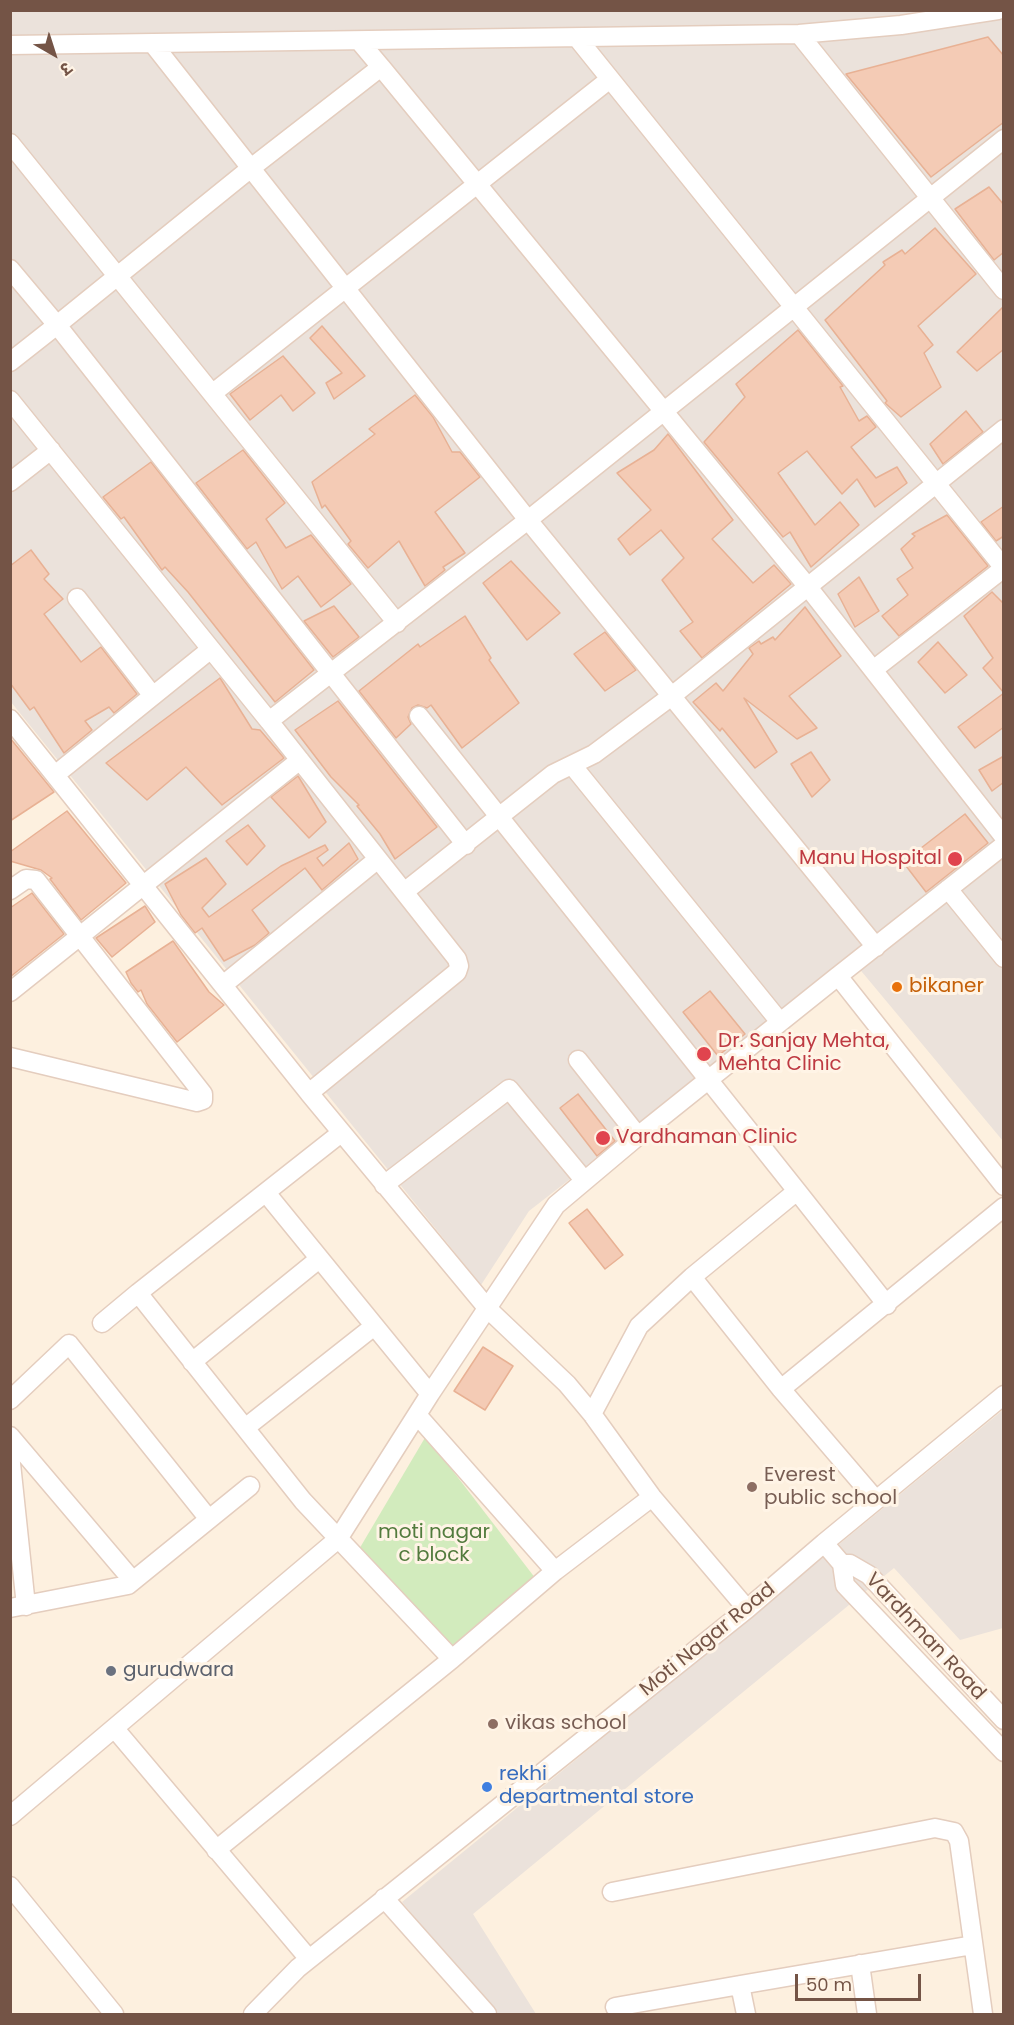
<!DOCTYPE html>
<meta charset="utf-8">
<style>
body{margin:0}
#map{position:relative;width:1014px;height:2025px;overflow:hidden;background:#fdf0df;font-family:Poppins,"Noto Sans Devanagari",sans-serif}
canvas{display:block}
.frame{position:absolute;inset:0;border:12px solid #745446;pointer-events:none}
.north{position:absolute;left:24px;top:24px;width:60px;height:60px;-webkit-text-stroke:4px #fff4e6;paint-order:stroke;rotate:141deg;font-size:16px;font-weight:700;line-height:24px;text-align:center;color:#745446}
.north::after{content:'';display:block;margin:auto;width:21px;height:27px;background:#745446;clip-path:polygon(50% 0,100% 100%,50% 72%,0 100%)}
.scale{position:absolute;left:795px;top:1974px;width:126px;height:27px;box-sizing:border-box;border:3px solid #745446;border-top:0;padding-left:8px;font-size:18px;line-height:21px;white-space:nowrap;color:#745446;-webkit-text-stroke:4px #fff4e6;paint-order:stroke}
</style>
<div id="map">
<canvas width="1014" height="2025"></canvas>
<div class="frame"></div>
<div class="north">उ</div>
<div class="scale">50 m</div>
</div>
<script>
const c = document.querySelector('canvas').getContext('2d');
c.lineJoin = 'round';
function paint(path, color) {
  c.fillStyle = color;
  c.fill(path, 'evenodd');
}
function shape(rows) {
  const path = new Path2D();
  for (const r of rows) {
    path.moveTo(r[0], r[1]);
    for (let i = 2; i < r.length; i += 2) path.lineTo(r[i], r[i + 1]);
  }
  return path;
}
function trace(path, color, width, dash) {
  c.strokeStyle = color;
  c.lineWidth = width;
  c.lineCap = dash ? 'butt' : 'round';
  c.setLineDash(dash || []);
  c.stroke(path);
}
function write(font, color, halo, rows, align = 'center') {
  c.font = font + ' Poppins,sans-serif';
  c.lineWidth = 6;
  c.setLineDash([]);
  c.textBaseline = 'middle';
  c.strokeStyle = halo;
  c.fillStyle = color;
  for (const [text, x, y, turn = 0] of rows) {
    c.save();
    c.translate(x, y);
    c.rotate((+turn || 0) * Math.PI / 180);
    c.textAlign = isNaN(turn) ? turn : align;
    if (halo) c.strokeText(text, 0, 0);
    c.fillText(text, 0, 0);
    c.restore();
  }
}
const industrial = shape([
 [10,11,1003,11,1003,1141,852,960,529,1211,481,1285,11,702],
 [1003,1410,1003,1628,960,1640,894,1568,473,1914,536,2014,495,2014,402,1902]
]);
const green = shape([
 [426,1436,539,1583,457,1654,358,1551]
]);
const building = shape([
 [988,37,1004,56,1004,122,931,177,846,74,988,37],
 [989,187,1004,205,1004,252,994,260,955,209,989,187],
 [935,228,976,274,918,326,933,345,924,353,941,387,901,417,885,403,887,401,825,320,885,265,883,262,902,250,905,254,935,228],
 [1004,306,1004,349,977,371,957,352,1004,306],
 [322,326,365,376,334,399,326,383,342,373,310,338,322,326],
 [798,330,843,386,840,387,859,421,867,416,876,427,851,447,876,478,897,467,907,483,875,507,857,479,842,494,807,451,778,473,815,525,840,502,859,525,811,567,790,532,783,537,704,442,745,397,736,384,798,330],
 [283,356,315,393,293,411,281,395,250,420,230,394,283,356],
 [415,395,433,417,452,452,460,452,480,477,435,512,465,553,443,567,445,570,425,586,399,541,368,568,348,544,351,541,325,505,322,508,312,482,375,434,369,429,415,395],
 [966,411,983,432,943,464,930,444,966,411],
 [668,434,733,520,712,539,753,583,774,565,791,584,702,658,680,631,693,622,662,580,684,558,661,530,630,555,618,539,651,510,617,473,654,450,668,434],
 [243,450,285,503,266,519,286,548,311,535,351,584,321,607,298,576,282,589,256,542,247,549,196,483,243,450],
 [151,462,314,670,275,702,188,592,165,567,162,570,124,517,121,519,103,497,151,462],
 [1004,506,1004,536,996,541,981,522,1004,506],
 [947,515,988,566,899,636,882,616,908,595,897,579,913,568,901,549,915,536,912,534,947,515],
 [31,550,49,574,44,579,63,599,44,614,81,662,101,647,137,694,114,713,109,707,85,721,92,730,64,753,34,707,30,710,10,683,10,566,31,550],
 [511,561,560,613,527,640,483,583,511,561],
 [859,577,879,611,855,627,838,594,859,577],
 [992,592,1004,604,1004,693,983,668,993,658,964,616,992,592],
 [334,606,359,637,333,657,304,621,334,606],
 [805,607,841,656,789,696,817,728,797,739,744,698,777,752,755,768,722,728,720,731,693,702,716,683,723,691,753,654,749,648,759,641,761,644,773,637,775,640,805,607],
 [465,616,491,658,489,660,519,703,462,748,431,705,427,708,418,705,412,708,408,717,411,724,396,738,359,691,418,644,420,647,465,616],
 [605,632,636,670,605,691,574,654,605,632],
 [938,642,967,675,945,693,918,662,938,642],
 [220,678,252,729,260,730,284,758,222,805,186,767,147,800,106,763,220,678],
 [1004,693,1004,727,975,748,958,727,1004,693],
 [338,701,437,827,395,859,380,834,357,806,359,805,331,777,295,730,338,701],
 [10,738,54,792,10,821,10,738],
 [811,752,830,780,812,797,791,764,811,752],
 [1004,756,1004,782,992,791,979,770,1004,756],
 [298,776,326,822,309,838,271,797,298,776],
 [67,811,126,883,81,920,50,879,52,878,41,870,10,861,10,852,67,811],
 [965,814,988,843,926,892,903,862,965,814],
 [248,825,265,846,247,865,226,841,248,825],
 [349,843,358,859,322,890,305,868,252,910,269,933,255,945,224,961,202,928,195,933,181,915,165,884,206,858,226,884,202,908,209,917,281,866,325,845,328,850,317,858,323,866,349,843],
 [32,893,64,934,10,977,10,908,32,893],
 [145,906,155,922,112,957,96,938,145,906],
 [173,941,209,992,224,1005,177,1042,147,1004,141,990,138,992,131,983,126,972,173,941],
 [710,991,745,1034,718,1056,683,1012,710,991],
 [578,1094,615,1141,597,1156,560,1108,578,1094],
 [587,1209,623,1255,605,1269,569,1223,587,1209],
 [483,1347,513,1366,485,1410,454,1391,483,1347]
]);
const minor = shape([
 [799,34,1004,290],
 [578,39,1004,568],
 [153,44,528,520,876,947],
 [10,45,799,34,901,25,998,10],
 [381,67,808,587,1004,837],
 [10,143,397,623],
 [10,269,57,325,251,168,381,67,360,42],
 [10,362,57,325,466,845],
 [213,393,610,79],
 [10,400,269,721],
 [10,482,51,450],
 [77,598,153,696],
 [873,670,1004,568],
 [419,716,797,1191,692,1277,781,1389,876,1500],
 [10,719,309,1093],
 [572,765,780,1022],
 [55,775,211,649],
 [1004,845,838,976,1004,1186],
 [948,889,1004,958],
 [10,890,26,879,36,880,203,1094,203,1100,197,1102,10,1057],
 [404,892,553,774,594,754,673,695,1004,429],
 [223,985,378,859],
 [10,992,300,760],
 [578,1060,638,1136],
 [384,1185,509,1089,584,1180],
 [797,1191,887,1305],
 [267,1194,430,1394],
 [138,1293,341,1133],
 [102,1323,138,1293,303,1501,452,1659],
 [192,1362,319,1259],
 [781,1389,1004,1207],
 [10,1400,69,1344,208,1518],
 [592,1414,639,1326,692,1277],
 [418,1416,555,1571],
 [245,1428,373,1327],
 [10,1436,133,1581],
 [10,1454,26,1606],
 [842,1564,824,1543,1004,1395],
 [842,1564,845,1585,1004,1752],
 [842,1564,850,1564,869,1575,1004,1720],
 [10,1608,128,1585,250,1486],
 [747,1609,652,1497,592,1414,567,1384,488,1309,309,1093,457,972,459,966,457,959,269,721,528,520,1004,139],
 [115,1729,309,1959],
 [10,1816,338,1539,430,1394,556,1205,638,1136,838,976],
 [216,1850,452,1659,555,1571,652,1497],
 [10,1886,114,2014],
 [612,1892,935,1828,954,1832,959,1841,983,2014],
 [384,1898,487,2014],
 [860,1964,867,2014],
 [615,2007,740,1985],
 [253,2014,298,1968,747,1609,824,1543],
 [746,2014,740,1985,973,1945]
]);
const markers = [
 [955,859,8,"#e0444e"],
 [897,987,6,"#e8710a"],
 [704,1054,8,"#e0444e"],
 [603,1138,8,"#e0444e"],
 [752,1487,6,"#8d6e63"],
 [111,1671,6,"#6b7280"],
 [493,1724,6,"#8d6e63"],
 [487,1787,6,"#3f7fe0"]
];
const healthNames = [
 ["Manu Hospital",942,859,"right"],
 ["Dr. Sanjay Mehta,",718,1042],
 ["Mehta Clinic",718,1065],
 ["Vardhaman Clinic",616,1138]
];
const foodNames = [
 ["bikaner",909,987]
];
const educationNames = [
 ["Everest",764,1476],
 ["public school",764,1499],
 ["vikas school",505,1724]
];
const parkNames = [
 ["moti nagar",434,1533],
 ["c block",434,1556]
];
const streetNames = [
 ["Vardhman Road",925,1637,47],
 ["Moti Nagar Road",708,1640,-39]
];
const worshipNames = [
 ["gurudwara",123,1671]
];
const shopNames = [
 ["rekhi",499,1775],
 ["departmental store",499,1798]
];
paint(industrial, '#ebe2db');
paint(green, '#d2ebbd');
paint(building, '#f4cbb5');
trace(building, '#e8b194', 1.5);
trace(minor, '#e4cdbe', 21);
trace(minor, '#fff', 18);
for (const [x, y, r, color] of markers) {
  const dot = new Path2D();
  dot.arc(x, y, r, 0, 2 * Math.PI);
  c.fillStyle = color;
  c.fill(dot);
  trace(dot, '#fff4e6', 2);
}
write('20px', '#be3a42', '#fff4e6', healthNames, 'left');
write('20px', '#c56008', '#fff4e6', foodNames, 'left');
write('20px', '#785e54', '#fff4e6', educationNames, 'left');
write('20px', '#527b3d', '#fff4e6', parkNames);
write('20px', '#745446', '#fff4e6', streetNames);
write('20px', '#5b616d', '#fff4e6', worshipNames, 'left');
write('20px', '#366cbe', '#fff4e6', shopNames, 'left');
</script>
